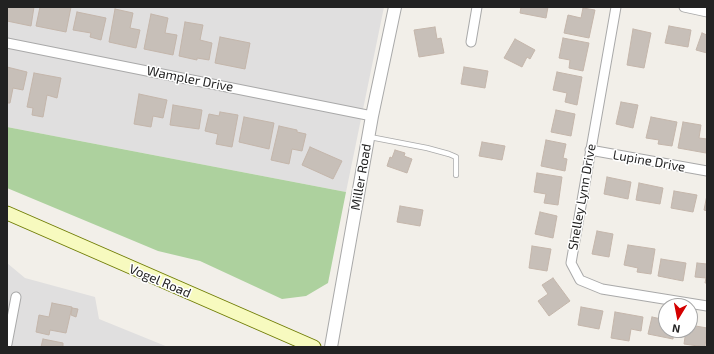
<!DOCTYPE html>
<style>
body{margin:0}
#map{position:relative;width:714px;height:354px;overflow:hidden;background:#f2efe9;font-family:"Exo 2",sans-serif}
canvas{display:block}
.frame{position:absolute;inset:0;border:8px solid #222;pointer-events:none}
.north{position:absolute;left:658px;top:298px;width:40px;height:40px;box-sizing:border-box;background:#fff;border:1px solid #a7a7a7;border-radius:50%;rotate:190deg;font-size:11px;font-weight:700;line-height:16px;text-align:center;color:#222}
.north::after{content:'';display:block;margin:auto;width:14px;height:18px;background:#d40000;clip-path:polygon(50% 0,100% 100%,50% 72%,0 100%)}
</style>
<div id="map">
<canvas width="714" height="354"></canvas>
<div class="frame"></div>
<div class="north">N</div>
</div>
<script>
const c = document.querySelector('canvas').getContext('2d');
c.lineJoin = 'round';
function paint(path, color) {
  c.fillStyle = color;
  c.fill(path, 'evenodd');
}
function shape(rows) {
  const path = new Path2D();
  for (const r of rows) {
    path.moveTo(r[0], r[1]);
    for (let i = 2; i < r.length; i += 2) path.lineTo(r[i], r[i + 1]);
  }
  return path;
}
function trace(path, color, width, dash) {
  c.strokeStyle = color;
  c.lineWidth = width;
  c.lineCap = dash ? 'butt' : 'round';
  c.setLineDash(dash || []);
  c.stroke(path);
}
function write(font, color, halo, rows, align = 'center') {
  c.font = font + ' "Exo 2",sans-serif';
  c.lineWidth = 3;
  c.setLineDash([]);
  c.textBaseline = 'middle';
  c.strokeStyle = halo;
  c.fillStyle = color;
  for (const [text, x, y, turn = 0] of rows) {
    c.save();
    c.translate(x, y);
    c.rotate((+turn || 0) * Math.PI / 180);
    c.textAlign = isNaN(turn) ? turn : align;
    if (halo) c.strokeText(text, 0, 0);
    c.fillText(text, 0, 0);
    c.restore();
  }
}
const residential = shape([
 [7,7,384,7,346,192,7,127],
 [7,263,25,278,95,297,99,319,168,347,7,347]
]);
const forest = shape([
 [7,127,346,192,328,283,306,296,282,299,200,261,158,251,7,188]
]);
const building = shape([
 [7,7,34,7,31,26,7,21,7,7],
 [40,7,71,7,66,32,36,26,40,7],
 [521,7,548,7,546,18,520,13,521,7],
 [583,8,595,10,589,38,564,33,568,15,581,18,583,8],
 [115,9,133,13,130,28,140,30,136,48,109,42,115,9],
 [77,12,106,18,101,40,90,37,91,33,73,30,77,12],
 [151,14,168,18,165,33,177,35,173,55,144,49,151,14],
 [185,22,203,25,200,40,212,43,209,60,197,58,197,60,179,56,185,22],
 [669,26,691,30,688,47,665,43,669,26],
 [435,27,437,39,441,38,444,53,419,57,414,30,435,27],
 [633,29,651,33,644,68,627,65,633,29],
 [702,33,707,35,707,53,696,50,702,33],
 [220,37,250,43,245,69,215,63,220,37],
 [563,38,589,43,583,71,569,68,570,60,559,58,563,38],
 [515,39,535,50,530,59,527,57,522,67,504,58,515,39],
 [7,67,27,72,23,90,13,88,10,103,7,103,7,67],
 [464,67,488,71,485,88,461,84,464,67],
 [557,72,582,77,577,105,565,102,567,93,553,90,557,72],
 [34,73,61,78,57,98,47,95,43,117,32,115,33,108,27,107,34,73],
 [139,94,167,100,163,118,153,116,151,127,134,124,139,94],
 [621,102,638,105,633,128,616,124,621,102],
 [173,105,202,110,199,129,170,125,173,105],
 [556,110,575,114,571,136,551,132,556,110],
 [220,112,238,115,232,147,216,144,218,134,205,131,209,114,219,116,220,112],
 [244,117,274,123,269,149,239,142,244,117],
 [651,117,677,122,672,146,658,144,659,140,646,138,651,117],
 [683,122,701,125,699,138,707,139,706,153,678,148,683,122],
 [279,126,297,130,297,132,306,134,302,151,292,149,289,164,271,160,279,126],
 [546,140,566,144,563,158,567,159,565,171,541,166,546,140],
 [482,142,505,146,502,160,479,156,482,142],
 [310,147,342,161,333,179,302,165,310,147],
 [395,150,405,153,404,156,412,159,407,173,387,166,390,157,392,158,395,150],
 [537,173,562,177,558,205,544,203,546,194,534,192,537,173],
 [607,177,631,182,628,199,604,194,607,177],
 [639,183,663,188,660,204,636,200,639,183],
 [674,191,697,195,693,212,671,208,674,191],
 [707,195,707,211,704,210,707,195],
 [400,206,423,210,420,226,397,222,400,206],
 [540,212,557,216,553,238,535,234,540,212],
 [597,231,613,234,609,257,592,254,597,231],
 [628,245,655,249,651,274,637,272,638,268,624,265,628,245],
 [532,246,551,249,547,271,529,268,532,246],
 [661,259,686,263,683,281,658,276,661,259],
 [697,263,707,264,707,283,705,283,706,278,695,277,697,263],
 [553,278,570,301,549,316,538,301,548,294,542,285,553,278],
 [52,303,72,307,66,333,50,330,49,335,36,332,39,315,49,317,52,303],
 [581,307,603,311,599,329,578,325,581,307],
 [72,308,78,309,76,317,71,315,72,308],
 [615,312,643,317,641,331,631,329,629,341,611,338,615,312],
 [652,317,666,320,666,330,674,330,673,339,648,334,652,317],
 [690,325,707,328,705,347,684,344,686,330,690,330,690,325],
 [43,339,63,343,63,347,41,347,43,339]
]);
const service = shape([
 [370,137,427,148,449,154,456,157,456,175]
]);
const minor = shape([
 [616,7,571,263,580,280,602,289,707,306],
 [684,7,707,12],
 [471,42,477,7],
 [7,43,372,116],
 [590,150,707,171],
 [7,344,16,297]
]);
const tertiary = shape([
 [331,347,372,116,395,7]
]);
const secondary = shape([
 [7,213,314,347]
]);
const streetNames = [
 ["Wampler Drive",190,79,11],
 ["Lupine Drive",649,161,10],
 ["Miller Road",361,177,-80],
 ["Shelley Lynn Drive",582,197,-80],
 ["Vogel Road",160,281,23]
];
paint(residential, '#e0dfdf');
paint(forest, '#add19e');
paint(building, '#c7bfb8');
trace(building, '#c4b6ab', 1);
trace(service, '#a9a9a9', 6);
trace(minor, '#a9a9a9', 11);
trace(tertiary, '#a9a9a9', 14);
trace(secondary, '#707d05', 15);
trace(service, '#fff', 4.5);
trace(minor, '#fff', 9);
trace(tertiary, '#fff', 12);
trace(secondary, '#f7fabf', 13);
write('13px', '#222', '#fff', streetNames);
</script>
